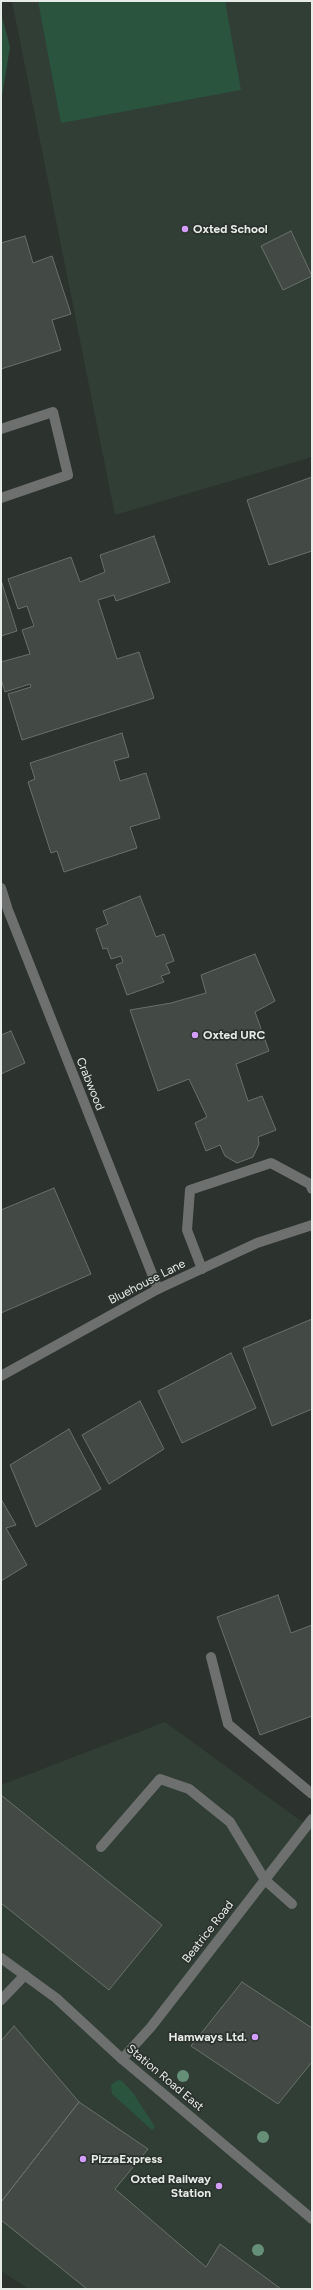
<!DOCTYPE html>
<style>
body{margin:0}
#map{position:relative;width:313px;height:2290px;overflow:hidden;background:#2c322e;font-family:Figtree,sans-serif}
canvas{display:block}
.frame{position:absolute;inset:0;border:2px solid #e6ebe8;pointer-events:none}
</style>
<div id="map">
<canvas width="313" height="2290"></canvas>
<div class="frame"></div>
</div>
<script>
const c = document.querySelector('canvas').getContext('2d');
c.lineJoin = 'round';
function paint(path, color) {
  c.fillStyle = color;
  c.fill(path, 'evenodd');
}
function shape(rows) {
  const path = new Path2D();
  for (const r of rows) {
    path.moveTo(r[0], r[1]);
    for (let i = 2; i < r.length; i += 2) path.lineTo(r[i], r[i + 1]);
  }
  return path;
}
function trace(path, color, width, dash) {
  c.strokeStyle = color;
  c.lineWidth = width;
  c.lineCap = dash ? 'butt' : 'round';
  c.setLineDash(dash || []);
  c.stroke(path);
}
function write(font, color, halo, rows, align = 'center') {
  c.font = font + ' Figtree,sans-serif';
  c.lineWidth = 3.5;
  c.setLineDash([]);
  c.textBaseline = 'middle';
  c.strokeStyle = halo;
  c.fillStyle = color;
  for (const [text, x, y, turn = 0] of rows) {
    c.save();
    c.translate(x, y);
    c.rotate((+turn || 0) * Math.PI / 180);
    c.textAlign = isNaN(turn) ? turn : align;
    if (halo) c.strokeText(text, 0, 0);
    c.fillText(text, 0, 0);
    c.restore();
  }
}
const built = shape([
 [12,1,312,1,312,457,115,515],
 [165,1722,312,1829,312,2289,29,2289,1,2271,1,1785]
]);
const green = shape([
 [38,1,225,1,241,90,61,123],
 [1,13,10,47,1,102],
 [118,2080,122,2081,133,2093,155,2127,152,2130,112,2094,111,2085]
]);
const building = shape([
 [291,231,312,276,283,290,261,246,291,231],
 [25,236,33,263,52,256,71,314,52,320,61,350,1,369,1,243,25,236],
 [312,477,312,551,269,565,247,500,312,477],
 [154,536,170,582,116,601,114,595,98,600,117,659,139,652,154,698,22,740,8,694,31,687,30,684,5,692,1,679,1,662,30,654,22,630,34,626,27,606,18,609,8,579,71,557,80,582,105,572,100,555,154,536],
 [1,580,17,631,1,636,1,580],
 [122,733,129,757,114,761,120,781,146,773,160,818,130,827,137,848,64,872,57,851,51,853,28,782,35,779,30,763,122,733],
 [140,896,156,937,164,934,174,961,166,964,170,973,161,976,164,982,127,995,116,965,123,962,121,956,111,959,107,948,103,949,96,929,108,924,103,911,140,896],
 [255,954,275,1001,255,1012,269,1051,236,1064,248,1101,262,1096,276,1130,258,1137,259,1144,253,1157,237,1163,225,1156,220,1145,206,1151,195,1123,207,1117,189,1079,158,1091,130,1010,171,1003,206,993,201,975,255,954],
 [11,1031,25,1063,1,1074,1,1035,11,1031],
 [54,1188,91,1274,1,1313,1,1210,54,1188],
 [312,1319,312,1409,272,1426,243,1348,312,1319],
 [231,1353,256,1408,182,1443,158,1391,231,1353],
 [140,1401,164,1449,109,1484,82,1435,140,1401],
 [69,1429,101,1489,36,1527,10,1465,69,1429],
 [1,1499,16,1525,6,1528,27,1565,1,1581,1,1499],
 [278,1595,291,1633,312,1625,312,1716,260,1735,217,1617,278,1595],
 [1,1795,162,1925,109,1990,1,1903,1,1795],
 [242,1982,312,2028,312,2062,278,2104,191,2046,242,1982],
 [14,2026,79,2102,1,2202,1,2041,14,2026],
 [79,2102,148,2149,115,2189,206,2267,220,2244,281,2289,87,2289,1,2220,1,2202,79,2102]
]);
const service = shape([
 [1,429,53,412,68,475,1,498],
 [1,888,8,910,158,1289],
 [202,1269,187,1230,190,1190,271,1163,310,1184,312,1189],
 [211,1657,228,1724,312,1794],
 [101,1847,160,1779,189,1789,230,1822,265,1880,292,1904],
 [1,2000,25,1975]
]);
const minor = shape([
 [1,1376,158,1289,257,1243,312,1225],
 [122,2059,151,2027,312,1819]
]);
const tertiary = shape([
 [1,1958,56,1998,122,2059,312,2219]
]);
const trees = [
 [183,2076],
 [263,2137],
 [258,2250]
];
const markers = [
 [185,229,4,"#d29dfd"],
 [195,1035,4,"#d29dfd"],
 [255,2037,4,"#d29dfd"],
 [83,2159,4,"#d29dfd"],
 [219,2186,4,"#d29dfd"]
];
const poiNames = [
 ["Oxted School",193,229],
 ["Oxted URC",203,1035],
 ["Hamways Ltd.",247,2037,"right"],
 ["PizzaExpress",91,2159],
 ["Oxted Railway",211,2179,"right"],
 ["Station",211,2193,"right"]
];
const streetNames = [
 ["Crabwood",90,1084,68],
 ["Bluehouse Lane",147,1282,-27],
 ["Beatrice Road",208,1932,-52],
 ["Station Road East",165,2078,40]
];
paint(built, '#313e36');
paint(green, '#2a543e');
paint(building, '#434a46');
trace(building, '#69706b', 1);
trace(service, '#6d706e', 10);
trace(minor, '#6d706e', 10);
trace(tertiary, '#6d706e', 10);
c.fillStyle = '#658f77';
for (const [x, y] of trees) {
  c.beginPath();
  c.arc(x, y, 6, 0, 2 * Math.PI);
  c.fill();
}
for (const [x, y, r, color] of markers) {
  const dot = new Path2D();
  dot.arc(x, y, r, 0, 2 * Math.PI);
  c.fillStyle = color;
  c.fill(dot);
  trace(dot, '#2c322e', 1.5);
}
write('bold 12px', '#e6ebe8', '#2c322e', poiNames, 'left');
write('12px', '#e6ebe8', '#2c322e', streetNames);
</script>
